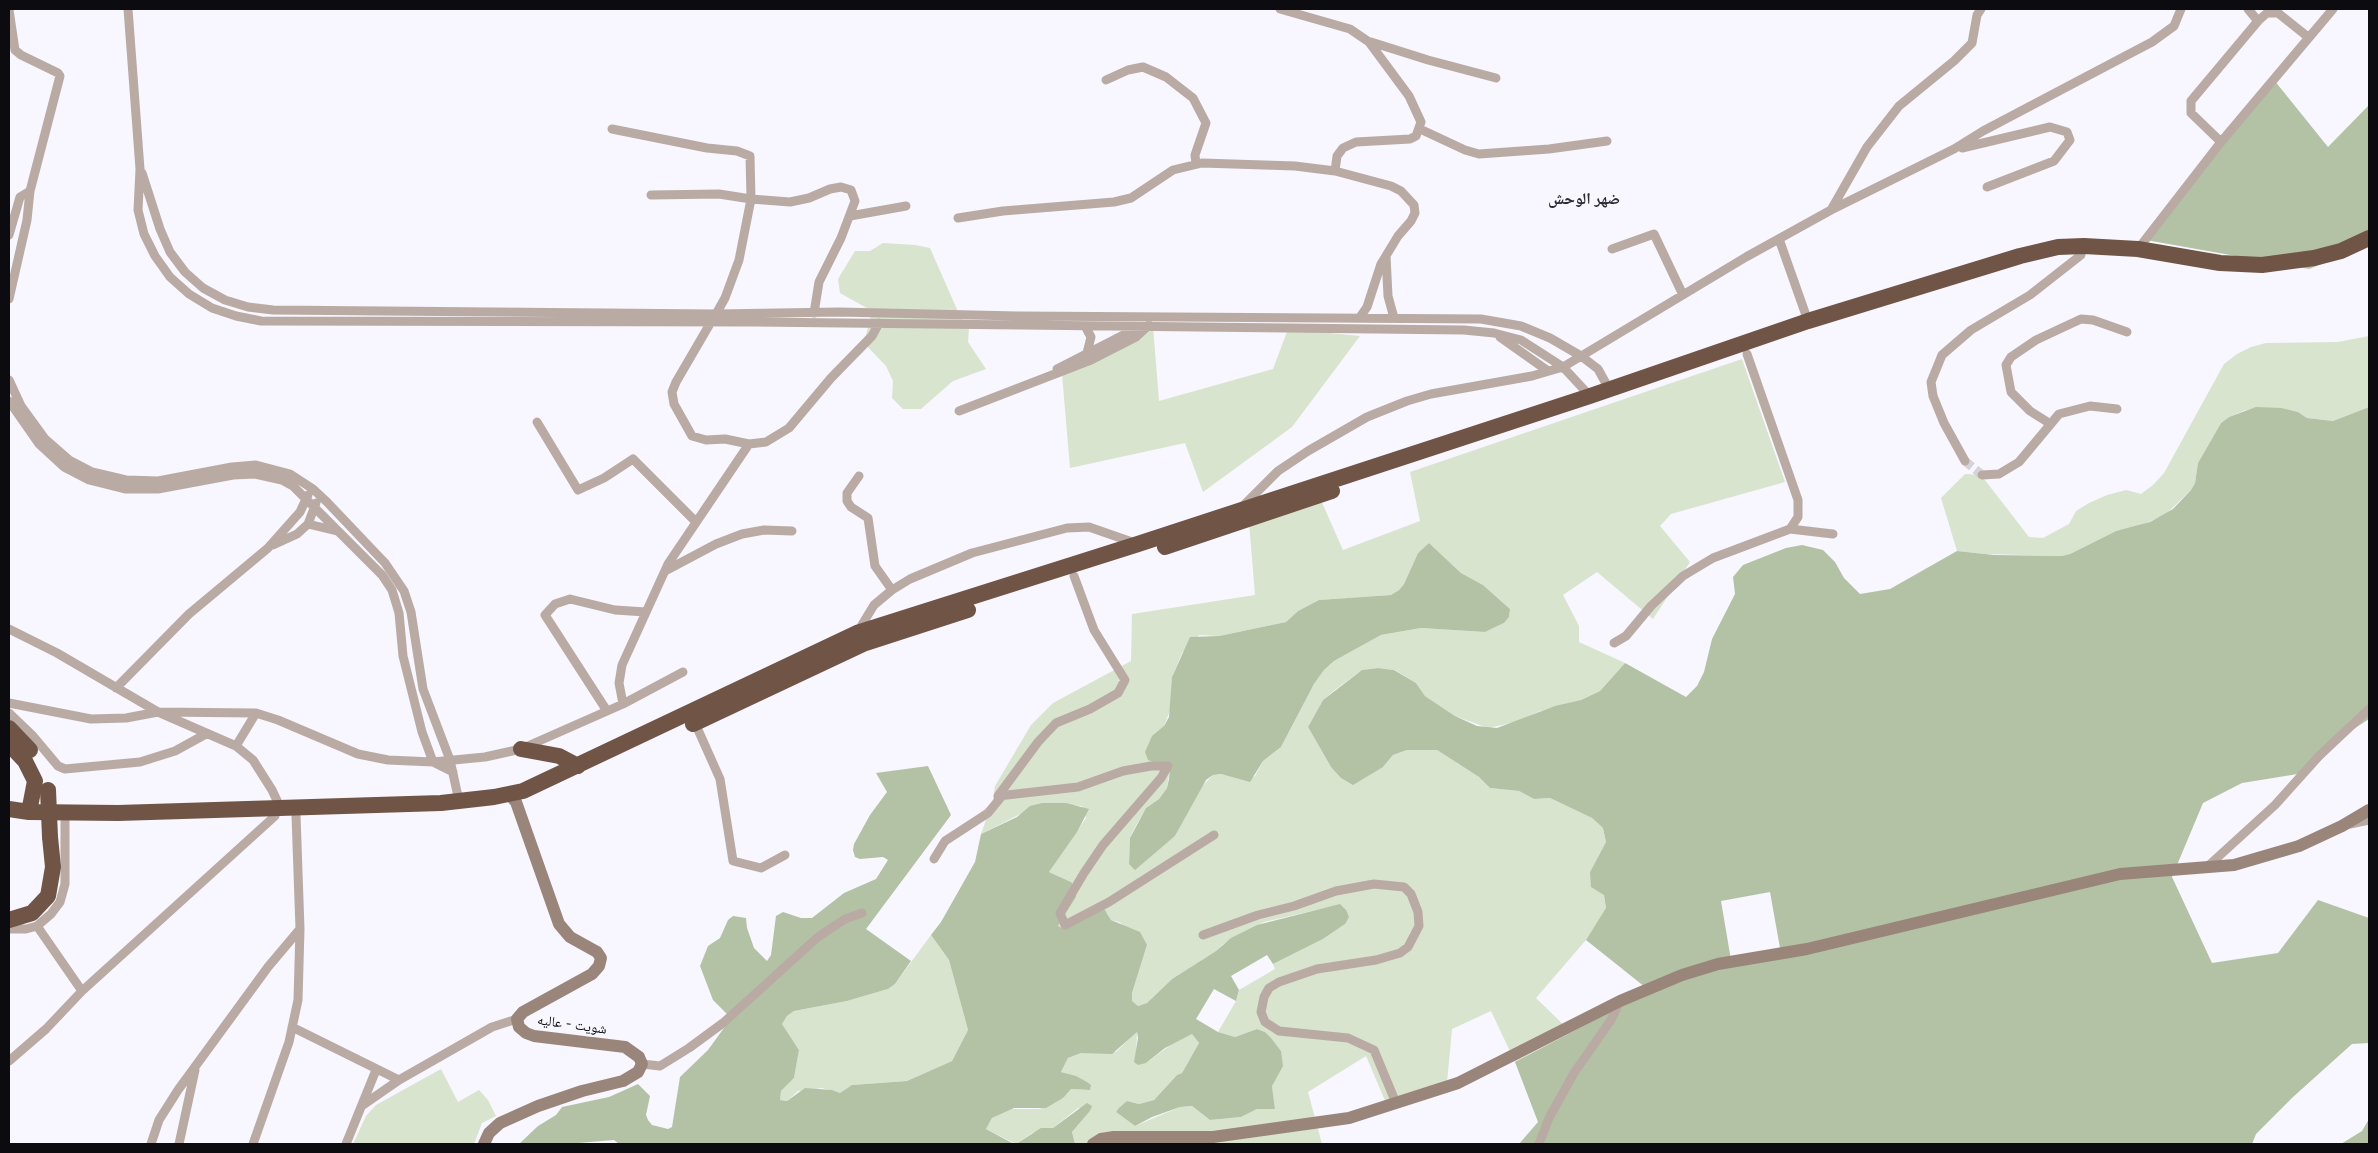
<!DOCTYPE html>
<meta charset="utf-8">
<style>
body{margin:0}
#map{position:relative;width:2378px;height:1153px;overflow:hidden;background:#f8f6fe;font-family:"Fira Sans",sans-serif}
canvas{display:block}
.frame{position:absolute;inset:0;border:10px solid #0c0b0f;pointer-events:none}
</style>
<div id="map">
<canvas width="2378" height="1153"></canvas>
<div class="frame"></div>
</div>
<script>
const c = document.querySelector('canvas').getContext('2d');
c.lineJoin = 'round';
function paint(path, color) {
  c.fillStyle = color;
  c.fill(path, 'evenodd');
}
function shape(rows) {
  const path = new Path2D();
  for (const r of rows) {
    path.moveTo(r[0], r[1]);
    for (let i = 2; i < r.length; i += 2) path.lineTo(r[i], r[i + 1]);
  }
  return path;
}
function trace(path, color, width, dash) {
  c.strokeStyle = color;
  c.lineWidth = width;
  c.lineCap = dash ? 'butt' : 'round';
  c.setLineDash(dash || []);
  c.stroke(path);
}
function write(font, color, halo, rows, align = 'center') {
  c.font = font + ' "Fira Sans","Noto Naskh Arabic",sans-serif';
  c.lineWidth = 4.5;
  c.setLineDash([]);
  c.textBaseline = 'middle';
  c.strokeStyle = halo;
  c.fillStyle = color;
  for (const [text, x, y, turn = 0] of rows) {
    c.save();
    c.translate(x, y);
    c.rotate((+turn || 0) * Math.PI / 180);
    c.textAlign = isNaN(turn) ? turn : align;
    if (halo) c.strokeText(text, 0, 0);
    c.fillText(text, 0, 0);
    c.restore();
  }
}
const green = shape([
 [883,243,915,245,930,248,959,314,969,328,968,342,986,369,953,381,921,409,903,409,892,398,893,381,886,366,864,343,872,311,840,293,838,279,855,251,870,251],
 [1153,326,1159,401,1273,369,1288,329,1360,336,1292,427,1203,492,1185,443,1070,468,1062,374],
 [2369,336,2369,407,2333,421,2307,418,2298,412,2282,408,2246,410,2229,417,2221,423,2198,463,2195,483,2191,490,2166,514,2140,526,2116,531,2070,554,2062,556,1985,554,1957,551,1941,498,1965,474,1981,475,2029,537,2043,538,2069,524,2076,511,2089,503,2107,495,2126,490,2141,494,2153,485,2164,473,2224,364,2237,354,2251,347,2266,343,2338,342],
 [1742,359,1785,482,1671,514,1660,526,1690,562,1653,619,1597,572,1563,595,1579,626,1579,642,1625,663,1600,691,1581,700,1540,711,1516,722,1488,728,1455,716,1425,696,1416,683,1395,670,1378,668,1362,670,1336,689,1323,700,1308,727,1331,767,1383,767,1393,755,1407,750,1437,750,1479,777,1490,788,1519,791,1534,799,1550,798,1592,818,1603,828,1606,842,1590,872,1604,895,1606,909,1586,940,1536,998,1571,1032,1515,1062,1491,1011,1452,1029,1446,1093,1389,1110,1366,1056,1308,1092,1322,1144,1182,1144,1139,1136,1099,1144,1075,1144,1072,1132,1090,1111,1078,1108,1053,1128,1032,1133,1016,1144,986,1129,992,1118,1010,1109,1039,1109,1051,1105,1071,1089,1090,1090,1071,1075,1061,1072,1068,1058,1081,1053,1116,1052,1137,1031,1136,1056,1146,1063,1172,1044,1192,1034,1199,1043,1182,1073,1177,1075,1154,1100,1139,1104,1127,1101,1116,1112,1135,1126,1180,1107,1192,1106,1210,1120,1241,1117,1257,1109,1275,1109,1272,1086,1281,1051,1265,1032,1257,1029,1235,1037,1218,1032,1236,1001,1239,990,1275,969,1273,964,1323,939,1345,924,1325,908,1264,922,1223,944,1216,951,1172,979,1147,1003,1138,1006,1131,1001,1132,993,1147,945,1119,922,1111,920,1107,913,1065,929,1058,926,1076,897,1077,889,1071,882,1049,872,1086,818,1082,806,1042,803,981,834,993,800,995,786,1031,725,1053,703,1131,661,1132,614,1255,595,1249,522,1320,498,1343,550,1420,521,1410,472],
 [1429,543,1461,573,1483,585,1510,609,1509,617,1504,623,1485,632,1421,628,1381,635,1334,661,1324,670,1314,684,1281,747,1263,761,1255,776,1244,780,1221,774,1213,775,1201,787,1175,836,1140,864,1129,864,1130,838,1134,829,1146,808,1159,799,1167,788,1170,768,1164,726,1171,708,1172,677,1182,653,1199,635,1219,636,1286,622,1298,611,1319,600,1391,595,1399,590,1404,584,1418,553],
 [931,935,949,960,968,1030,952,1061,907,1081,853,1085,840,1093,822,1088,798,1091,787,1101,780,1100,781,1091,794,1078,799,1050,782,1024,787,1016,794,1011,847,1001,888,989,895,984],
 [441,1069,458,1102,479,1090,488,1100,496,1116,482,1123,474,1144,353,1144,366,1116,376,1105]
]);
const forest = shape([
 [2274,80,2328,147,2369,105,2369,246,2309,269,2146,240],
 [2256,407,2282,408,2298,412,2307,418,2333,421,2369,407,2369,719,2343,736,2310,772,2242,783,2203,803,2172,877,2212,963,2278,953,2318,900,2369,918,2369,1043,2352,1044,2293,1097,2256,1134,2252,1144,1519,1144,1538,1122,1515,1062,1650,991,1586,940,1606,908,1604,895,1591,887,1590,872,1606,842,1603,828,1592,818,1550,798,1534,799,1519,791,1490,788,1479,777,1437,750,1407,750,1393,755,1383,767,1353,785,1341,778,1331,767,1308,727,1323,700,1362,670,1378,668,1394,670,1416,683,1425,696,1455,716,1477,726,1497,728,1555,706,1581,700,1600,691,1625,663,1686,697,1697,686,1704,672,1712,639,1735,594,1733,577,1743,565,1786,548,1802,545,1823,550,1835,562,1844,578,1860,594,1890,589,1957,551,1994,555,2062,556,2070,554,2116,531,2150,522,2173,509,2191,490,2195,483,2198,463,2221,423,2229,417],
 [1770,892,1780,948,1731,960,1721,901],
 [1429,543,1461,573,1483,585,1510,609,1509,617,1504,623,1485,632,1421,628,1381,635,1334,661,1324,670,1314,684,1281,747,1263,761,1250,782,1221,774,1213,775,1206,780,1175,836,1135,870,1129,864,1130,838,1146,808,1159,799,1167,788,1169,779,1170,768,1148,760,1145,752,1152,736,1164,726,1169,717,1172,677,1190,637,1219,636,1286,622,1298,611,1319,600,1391,595,1399,590,1404,584,1418,553],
 [928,766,951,815,866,929,911,961,895,984,888,989,847,1001,794,1011,787,1016,782,1024,799,1050,794,1078,781,1091,780,1100,787,1101,805,1088,832,1090,840,1093,852,1085,907,1081,952,1061,968,1030,949,960,931,935,941,922,975,862,981,834,1017,817,1030,806,1042,803,1066,803,1089,809,1077,832,1049,872,1071,882,1077,889,1076,897,1058,926,1065,929,1103,907,1111,920,1140,932,1147,945,1132,993,1132,1001,1138,1006,1147,1003,1172,979,1216,951,1231,938,1257,925,1340,904,1346,910,1349,917,1345,924,1323,939,1273,964,1267,955,1231,976,1239,990,1236,1001,1214,989,1196,1019,1218,1032,1235,1037,1257,1029,1265,1032,1271,1038,1281,1051,1283,1066,1272,1086,1275,1109,1257,1109,1241,1117,1210,1120,1192,1106,1180,1107,1152,1117,1135,1126,1116,1112,1119,1108,1127,1101,1139,1104,1154,1100,1177,1075,1182,1073,1199,1043,1192,1034,1165,1048,1146,1063,1138,1065,1134,1062,1138,1038,1137,1032,1112,1054,1081,1053,1068,1058,1061,1072,1076,1076,1087,1082,1091,1085,1090,1090,1071,1089,1063,1098,1046,1108,1014,1108,992,1118,986,1129,1014,1144,619,1144,614,1140,566,1144,519,1144,538,1126,556,1115,562,1107,609,1097,638,1084,650,1096,646,1115,648,1120,652,1125,668,1129,672,1127,680,1077,708,1050,729,1021,728,1015,713,1000,700,966,708,946,720,938,728,920,733,916,746,918,747,928,754,948,767,961,771,955,776,916,783,912,801,918,812,918,844,893,876,879,888,860,883,857,860,859,855,857,853,850,854,844,870,815,887,792,876,773],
 [1087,1103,1092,1106,1090,1111,1072,1132,1075,1144,1016,1144,1041,1128,1053,1128],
 [2369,1119,2369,1144,2341,1144,2362,1131]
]);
const streetTunnel = shape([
 [1965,461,1982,475]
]);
const street = shape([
 [128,9,140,169,138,210,144,234,155,256,170,277,189,294,212,308,236,316,261,321,755,322,1464,330,1494,333,1521,340,1563,367,1590,396],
 [1280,9,1350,29,1369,42,1409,96,1421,122,1416,136,1410,139,1356,142,1343,148,1337,156,1335,171],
 [9,10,15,50,21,55,58,73,60,76,30,191,27,220,9,299],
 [2258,21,2267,13,2278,13,2308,37],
 [1371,42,1428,60,1496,78],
 [1106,80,1128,70,1143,67,1166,77,1193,98,1206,123,1195,155,1196,164],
 [612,129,707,148,737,151,750,156,751,199,790,202,809,198,830,189,841,187,851,190,855,201,841,238,819,282,814,313],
 [1420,129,1465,150,1479,154,1549,149,1607,141],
 [2221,142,2191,113,2191,101,2258,21,2248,9],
 [1962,148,2050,127,2067,132,2070,140,2054,161,1987,187],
 [142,173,160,229,170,252,185,272,203,288,225,300,248,307,273,310,716,314,839,312,1018,316,1481,319,1521,326,1550,338,1581,356,1598,369,1609,389],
 [651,195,719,194,751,199,739,260,725,298,716,314],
 [1831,210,1867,147,1899,106,1954,61,1972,43,1977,15,1981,9],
 [850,216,906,206],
 [958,218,1003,211,1114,202,1131,198,1173,170,1202,163,1295,166,1335,171,1391,186,1401,191,1414,205,1415,213,1411,221,1398,236,1381,264,1367,307,1360,317],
 [9,235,20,197,30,191],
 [1779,239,1808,321],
 [1612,249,1654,234,1683,295],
 [2138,249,2221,142,2333,9],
 [1386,256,1388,296,1394,318],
 [711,322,676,382,672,392,674,404,692,436,706,440,725,439,749,444,766,442,789,428,831,378,872,336,879,323],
 [1085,326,1091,337,1087,353],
 [1500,337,1548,371],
 [1057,369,1139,327],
 [9,380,21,406,45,439,69,460,92,472,126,480,158,481,232,467,256,465,290,474,313,489,327,502,385,563,404,591,411,612,423,689,450,760,459,801],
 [9,401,39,444,64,467,89,480,125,489,158,489,233,475,255,474,282,480,293,486,382,575,392,590,399,613,403,656,422,732,433,762,453,772],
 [959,411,1091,360,1136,337,1149,325],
 [537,422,578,490,604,478,633,459,696,522],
 [2049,423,2030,411,2011,392,2006,365,2011,357,2036,340,2081,319,2093,320,2127,332],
 [1965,461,1944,423,1933,396,1931,382,1942,355,1971,330,2030,295,2081,255],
 [1982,475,1999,474,2019,462,2059,414,2090,406,2117,409],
 [1241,508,1278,471,1308,451,1367,417,1407,401,1431,394,1532,376,1563,367,1746,257,1831,210,1954,149,1983,131,2152,42,2174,26,2181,9],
 [308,524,337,531],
 [1790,529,1833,534],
 [273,545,297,534,308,524,316,503],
 [665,571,716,544,742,534,764,530,792,531],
 [1074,576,1094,630,1125,680,1118,693,1090,709,1056,723,1038,742,998,796,1078,787,1123,771,1151,766,1168,766,1161,778,1103,845,1084,873,1060,913,1065,925,1109,902,1214,835],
 [892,590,910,579,972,553,1067,528,1089,527,1135,543],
 [9,629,57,653,158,712,236,746,253,760,272,790,280,807],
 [857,633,874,605,892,590,875,566,868,518,851,507,847,501,847,493,859,476],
 [1614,643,1626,636,1651,606,1683,576,1713,558,1790,529,1798,517,1798,500,1747,354],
 [116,688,189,614,268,548,300,512,308,495],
 [9,703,91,719,126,718,158,712,256,713,278,720,358,754,388,760,433,762,485,757,521,749,623,704,683,672],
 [623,704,619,683,622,665,668,564,749,444],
 [607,711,545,615,555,604,570,599,615,610,646,612],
 [9,713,32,735,58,766,65,769,140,762,175,751,206,734],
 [695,723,720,779,733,861,761,868,785,855],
 [236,746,256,713],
 [2350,824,2369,820],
 [934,859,945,841,988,813,1002,796],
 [2207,867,2275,805,2319,756,2369,709],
 [37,926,82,991],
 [9,929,26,929,37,926,51,914,60,902,65,884,65,820],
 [1203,935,1258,915,1294,906,1336,891,1374,884,1404,887,1411,894,1418,912,1419,926,1408,947,1400,953,1376,960,1317,969,1279,982,1269,988,1264,997,1261,1012,1265,1022,1279,1031,1348,1038,1374,1050,1396,1103],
 [292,1027,399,1080,492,1027,517,1019],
 [9,1061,46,1029,82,991,275,816],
 [642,1064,660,1066,689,1048,723,1023,818,937,845,919,862,913],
 [363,1105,399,1080],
 [151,1144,159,1120,178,1090,268,967,300,929],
 [179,1144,195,1070],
 [253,1144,289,1042,298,1000,300,929,296,815],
 [346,1144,376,1070],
 [1539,1144,1549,1118,1574,1073,1611,1020,1620,1001]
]);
const secondary = shape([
 [484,1144,489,1133,500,1123,538,1106,582,1091,623,1081,638,1072,642,1064,639,1057,625,1047,534,1036,526,1033,519,1027,517,1019,523,1012,592,974,599,966,601,958,597,952,570,937,559,924,516,802,509,794],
 [1093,1144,1101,1139,1114,1137,1213,1137,1349,1118,1458,1083,1620,1001,1682,975,1718,964,1807,949,2120,874,2234,865,2299,846,2342,826,2369,810]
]);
const highway = shape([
 [1165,547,1332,491],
 [693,724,863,644,968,610],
 [9,728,30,750],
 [9,744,25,761,35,781,29,812],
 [521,749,559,756,578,766],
 [9,809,29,812,118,813,441,803,494,797,523,791,857,633,1138,544,1590,396,1808,321,2020,256,2058,247,2084,246,2138,249,2220,263,2262,265,2314,258,2341,251,2369,238],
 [9,920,32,913,48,896,53,867,50,837]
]);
const highwayBridge = shape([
 [48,790,50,837]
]);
const streetNames = [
 ["شويت - عاليه",572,1025,8]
];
const quarterNames = [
 ["ضهر الوحش",1584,200]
];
paint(green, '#d9e4cf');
paint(forest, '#b3c2a5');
trace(streetTunnel, '#d5d3da', 9, [9, 4.5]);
trace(street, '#b9aba4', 9);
trace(secondary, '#9a857b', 12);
trace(highway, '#705547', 16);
trace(highwayBridge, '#705547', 16);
write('14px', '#0c0b0f', '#f8f6fe', streetNames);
write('bold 16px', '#2c2a34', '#f8f6fe', quarterNames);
</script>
